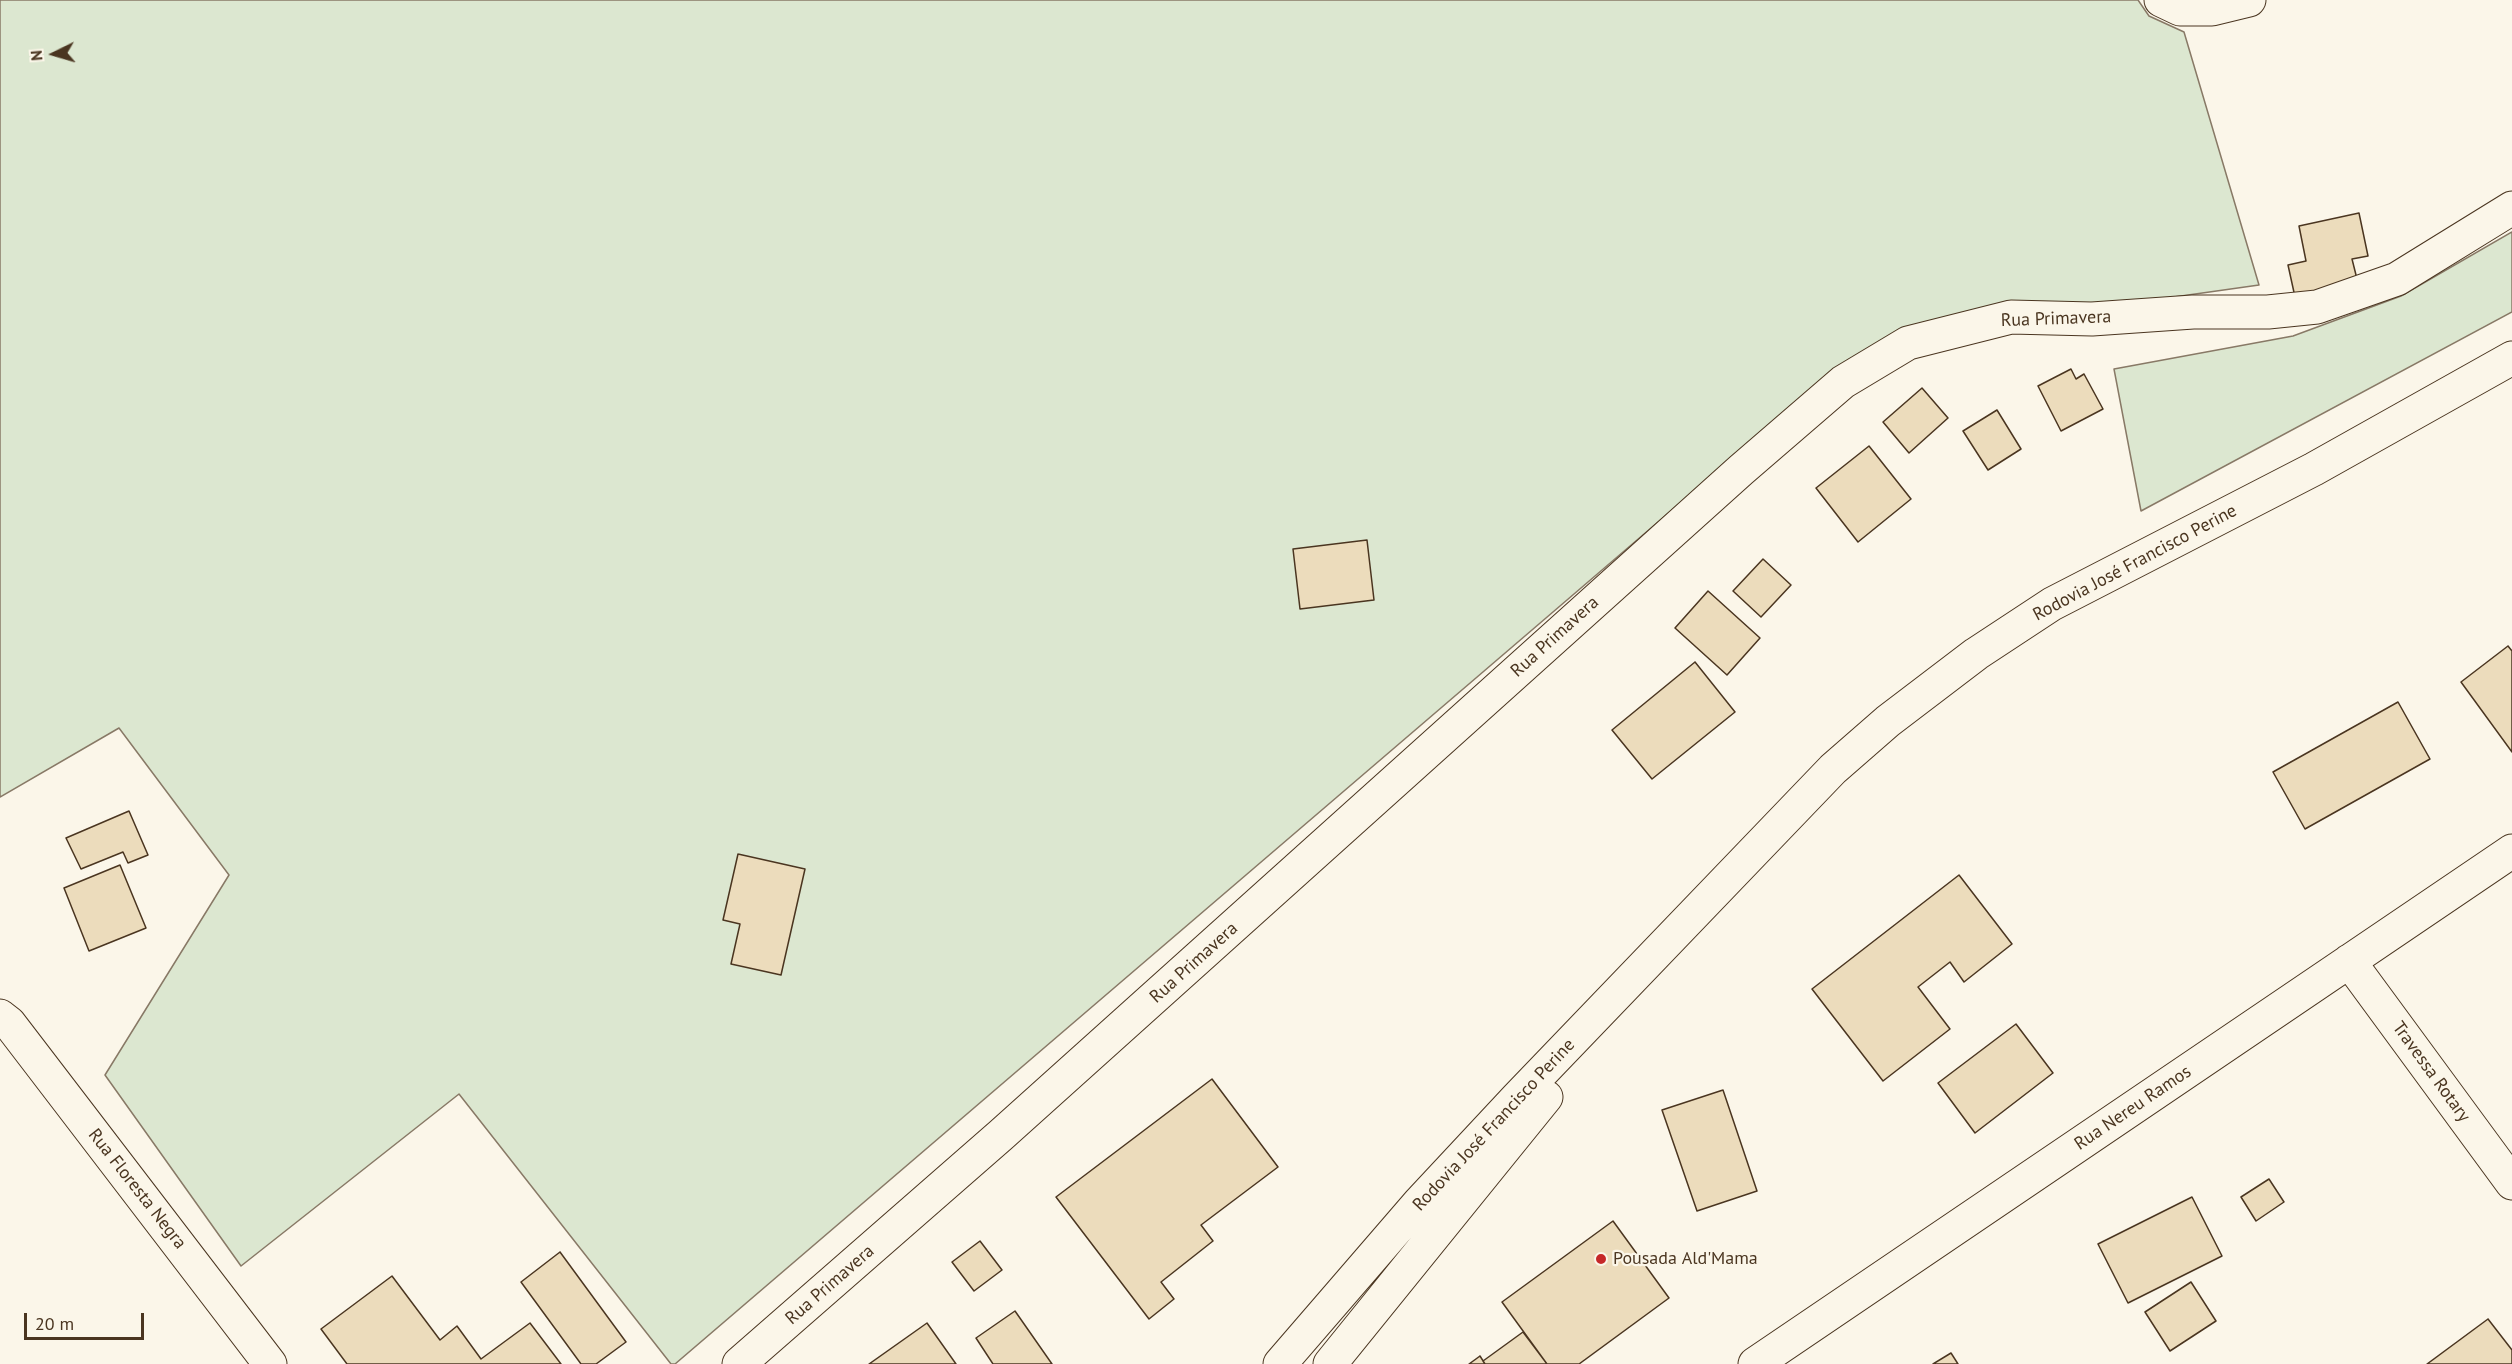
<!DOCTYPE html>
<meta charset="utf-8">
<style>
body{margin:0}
#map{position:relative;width:2512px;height:1364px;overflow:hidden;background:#fbf6e9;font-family:"PT Sans",sans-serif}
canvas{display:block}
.north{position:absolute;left:24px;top:24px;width:60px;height:60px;-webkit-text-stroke:4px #fbf6e9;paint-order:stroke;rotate:265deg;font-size:16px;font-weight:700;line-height:24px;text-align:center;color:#4a3520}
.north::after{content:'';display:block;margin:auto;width:21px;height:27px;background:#4a3520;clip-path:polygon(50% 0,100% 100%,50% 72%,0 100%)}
.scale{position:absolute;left:24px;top:1313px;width:120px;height:27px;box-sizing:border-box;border:3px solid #4a3520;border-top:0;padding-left:8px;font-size:18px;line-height:21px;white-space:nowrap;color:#4a3520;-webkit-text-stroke:4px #fbf6e9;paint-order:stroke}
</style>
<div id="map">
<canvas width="2512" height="1364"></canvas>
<div class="north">N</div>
<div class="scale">20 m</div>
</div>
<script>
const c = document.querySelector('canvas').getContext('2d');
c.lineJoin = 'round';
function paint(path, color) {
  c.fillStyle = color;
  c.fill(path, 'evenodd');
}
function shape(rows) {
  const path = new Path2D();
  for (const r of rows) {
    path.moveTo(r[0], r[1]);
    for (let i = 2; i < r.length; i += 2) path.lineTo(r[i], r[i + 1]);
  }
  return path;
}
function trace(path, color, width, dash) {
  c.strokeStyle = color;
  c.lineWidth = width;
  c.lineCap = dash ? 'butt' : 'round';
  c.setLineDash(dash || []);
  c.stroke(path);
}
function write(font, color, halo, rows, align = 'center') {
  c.font = font + ' "PT Sans",sans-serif';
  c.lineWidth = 4.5;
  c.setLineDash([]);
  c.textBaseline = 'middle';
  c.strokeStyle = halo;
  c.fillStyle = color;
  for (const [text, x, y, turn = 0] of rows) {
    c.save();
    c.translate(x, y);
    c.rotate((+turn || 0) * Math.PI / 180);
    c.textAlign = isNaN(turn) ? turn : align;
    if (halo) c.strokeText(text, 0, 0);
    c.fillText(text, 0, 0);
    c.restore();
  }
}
const green = shape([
 [0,0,2138,0,2149,16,2184,32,2259,285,2174,297,1832,373,675,1364,671,1364,459,1094,241,1266,105,1075,229,875,119,728,0,797,0,0],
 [2512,232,2512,312,2141,511,2114,369,2293,336,2401,296,2512,232]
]);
const building = shape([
 [2359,213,2368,256,2352,259,2358,283,2295,297,2288,265,2306,261,2299,226,2359,213],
 [2071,369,2076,379,2084,374,2103,409,2061,431,2038,386,2071,369],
 [1922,388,1948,418,1909,453,1883,422,1922,388],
 [1997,410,2021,449,1988,470,1963,431,1997,410],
 [1869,446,1911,499,1858,542,1816,488,1869,446],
 [1367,540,1374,600,1300,609,1293,549,1367,540],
 [1763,559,1791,585,1761,617,1733,591,1763,559],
 [1708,591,1760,638,1727,675,1675,628,1708,591],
 [2508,646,2512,651,2512,752,2461,682,2508,646],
 [1695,662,1735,712,1652,779,1612,730,1695,662],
 [2398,702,2430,759,2305,829,2273,772,2398,702],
 [129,811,148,855,128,863,123,852,81,869,66,838,129,811],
 [738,854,805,869,781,975,731,964,740,924,723,920,738,854],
 [120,865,146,928,89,951,64,888,120,865],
 [1959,875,2012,944,1964,982,1950,962,1918,987,1950,1029,1883,1081,1812,989,1959,875],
 [2016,1024,2053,1073,1975,1133,1938,1083,2016,1024],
 [1212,1079,1278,1167,1201,1225,1213,1241,1161,1282,1174,1299,1149,1319,1056,1197,1212,1079],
 [1723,1090,1757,1191,1697,1211,1662,1110,1723,1090],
 [2269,1179,2284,1202,2256,1221,2241,1197,2269,1179],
 [2192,1197,2222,1256,2128,1303,2098,1244,2192,1197],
 [1613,1221,1669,1298,1579,1364,1547,1364,1502,1302,1613,1221],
 [980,1241,1002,1270,974,1291,952,1262,980,1241],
 [560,1252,626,1342,596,1364,581,1364,521,1282,560,1252],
 [392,1276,440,1340,457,1326,481,1359,530,1323,561,1364,347,1364,321,1329,392,1276],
 [2191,1282,2216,1321,2170,1351,2145,1312,2191,1282],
 [1015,1311,1052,1364,993,1364,976,1338,1015,1311],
 [2488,1319,2512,1350,2512,1364,2427,1364,2488,1319],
 [927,1323,956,1364,869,1364,927,1323],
 [1523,1332,1547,1364,1485,1364,1483,1361,1523,1332],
 [1951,1353,1958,1364,1933,1364,1951,1353],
 [1480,1356,1485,1364,1469,1364,1480,1356]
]);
const minor = shape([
 [2161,0,2180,9,2212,9,2249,0],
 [2349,961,2512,1183],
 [0,1016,9,1023,270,1364],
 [739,1364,1001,1135,1741,470,1843,382,1908,343,2011,317,2092,319,2193,312,2268,312,2317,307,2397,279,2512,208],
 [1755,1364,2512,851]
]);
const primary = shape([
 [1280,1364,1419,1203,1517,1098,1833,769,1888,721,1976,654,2052,604,2314,469,2512,358],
 [1330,1364,1546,1097]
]);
const markers = [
 [1601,1259,6,"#c62828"]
];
const streetNames = [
 ["Rua Primavera",2056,319,-2],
 ["Rodovia José Francisco Perine",2135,563,-28],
 ["Rua Primavera",1555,637,-42],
 ["Rua Primavera",1194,963,-42],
 ["Travessa Rotary",2431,1072,54],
 ["Rua Nereu Ramos",2133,1108,-34],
 ["Rodovia José Francisco Perine",1494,1125,-47],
 ["Rua Floresta Negra",137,1189,52],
 ["Rua Primavera",830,1285,-41]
];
const poiNames = [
 ["Pousada Ald'Mama",1613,1259]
];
paint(green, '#dce7d0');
trace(green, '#887966', 1.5);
paint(building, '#ecdcbc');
trace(building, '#4a3520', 1.5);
trace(minor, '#4a3520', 35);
trace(primary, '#4a3520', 35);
trace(minor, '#fbf6e9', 33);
trace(primary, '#fbf6e9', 33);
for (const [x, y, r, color] of markers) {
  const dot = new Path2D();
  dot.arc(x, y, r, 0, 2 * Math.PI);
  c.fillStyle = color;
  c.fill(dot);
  trace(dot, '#fbf6e9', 2);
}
write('18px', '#4a3520', '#fbf6e9', streetNames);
write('18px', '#4a3520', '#fbf6e9', poiNames, 'left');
</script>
